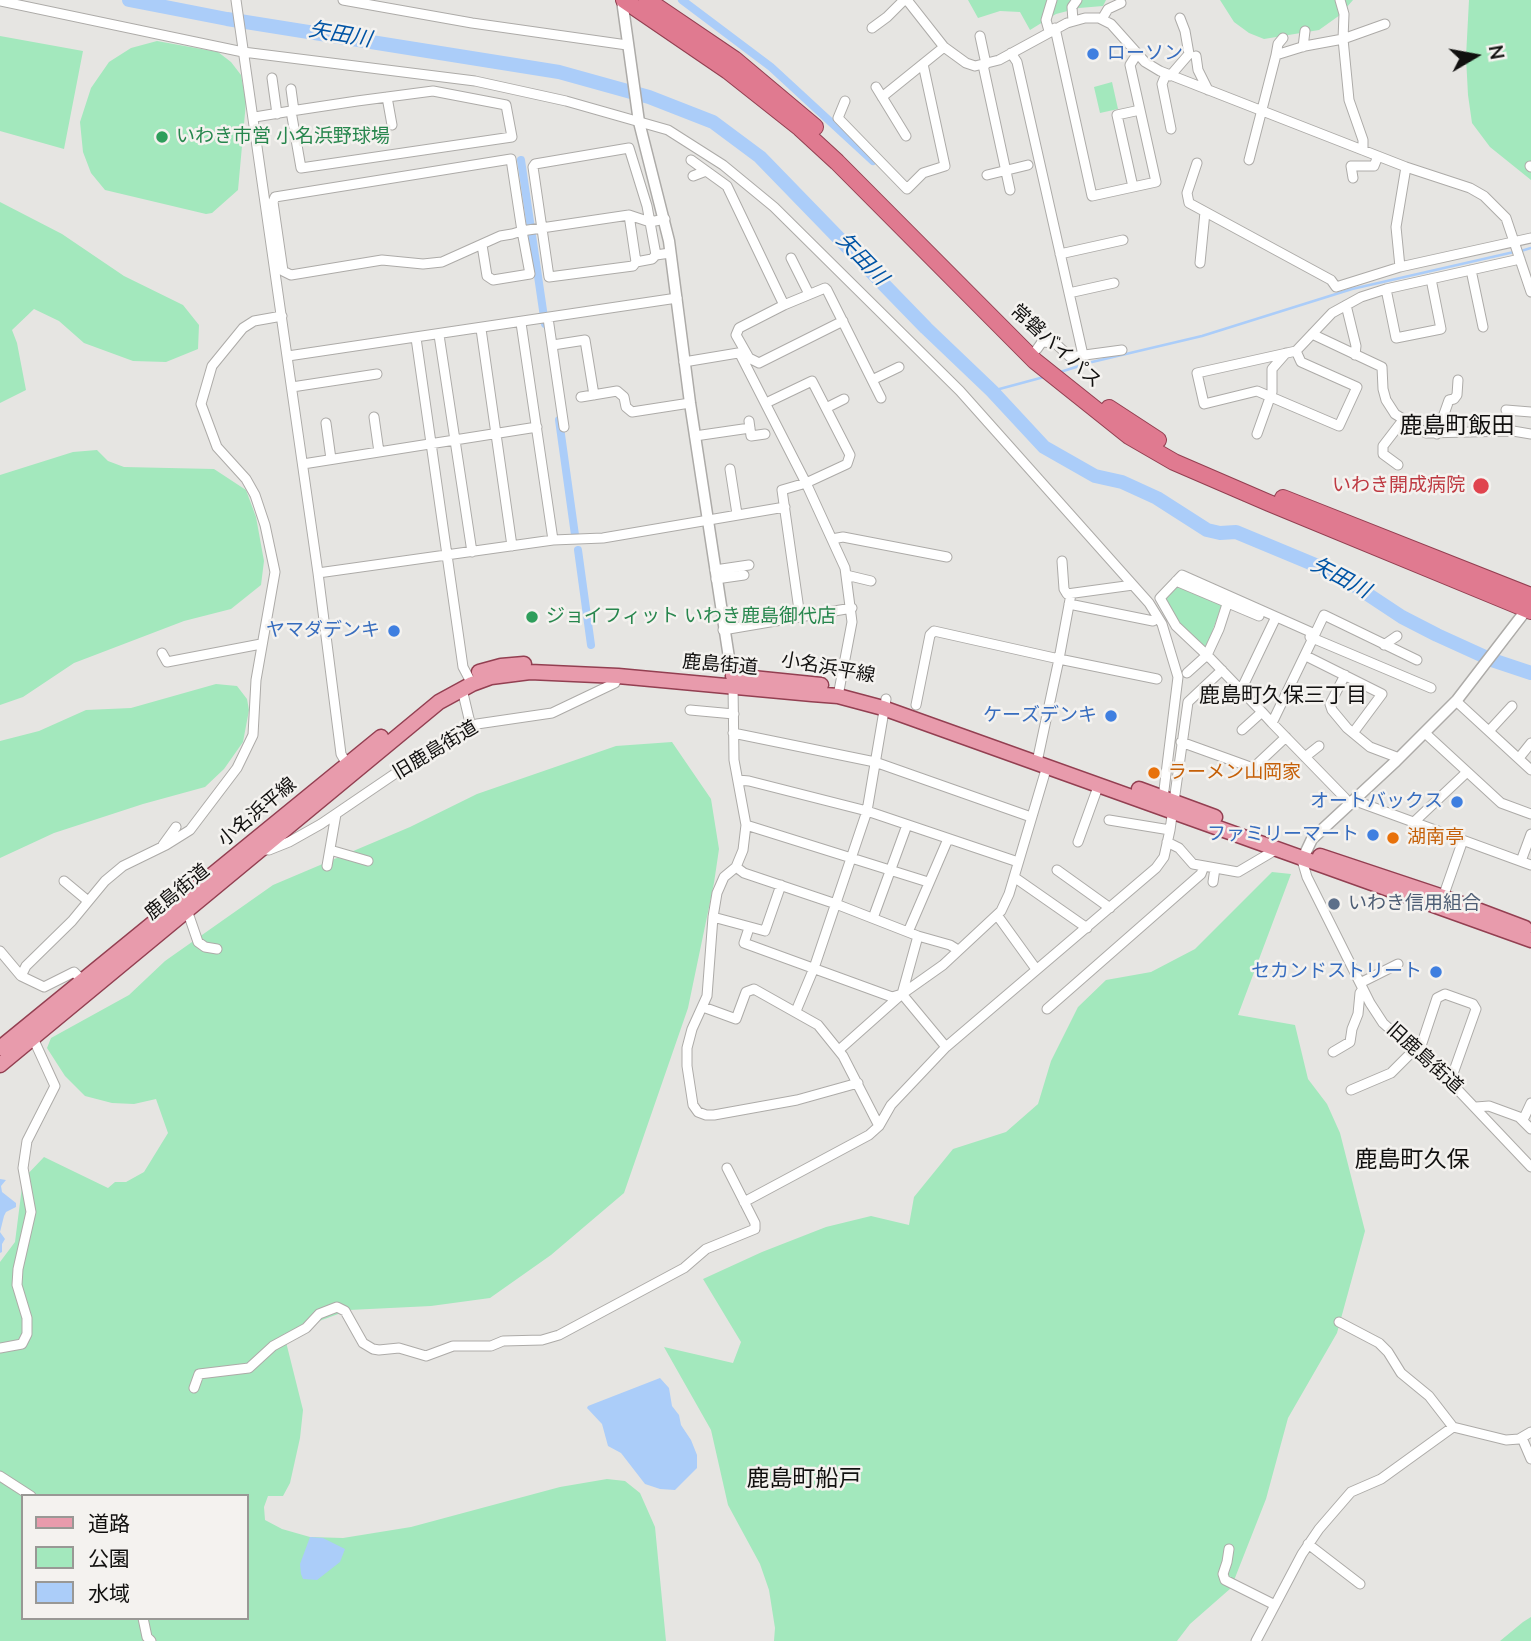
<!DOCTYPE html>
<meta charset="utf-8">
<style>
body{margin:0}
#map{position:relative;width:1531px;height:1641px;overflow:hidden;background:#e6e5e2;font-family:"Nunito Sans","Noto Sans JP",sans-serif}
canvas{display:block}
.legend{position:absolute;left:21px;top:1494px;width:228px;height:126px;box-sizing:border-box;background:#f4f2ef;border:2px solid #999895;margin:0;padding:9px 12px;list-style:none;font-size:21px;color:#11100f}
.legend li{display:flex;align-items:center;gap:14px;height:35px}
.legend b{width:35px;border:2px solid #999895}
.north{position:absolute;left:1440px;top:21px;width:70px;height:70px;-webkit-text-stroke:5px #f4f2ef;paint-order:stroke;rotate:80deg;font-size:19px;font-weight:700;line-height:28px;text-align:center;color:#11100f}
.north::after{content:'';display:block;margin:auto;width:24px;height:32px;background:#11100f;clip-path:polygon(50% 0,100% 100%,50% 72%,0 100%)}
</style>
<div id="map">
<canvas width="1531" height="1641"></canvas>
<ul class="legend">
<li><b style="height:9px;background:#e89bac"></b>道路</li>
<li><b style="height:19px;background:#a3e8bd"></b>公園</li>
<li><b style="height:19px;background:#abcdf9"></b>水域</li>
</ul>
<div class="north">N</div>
</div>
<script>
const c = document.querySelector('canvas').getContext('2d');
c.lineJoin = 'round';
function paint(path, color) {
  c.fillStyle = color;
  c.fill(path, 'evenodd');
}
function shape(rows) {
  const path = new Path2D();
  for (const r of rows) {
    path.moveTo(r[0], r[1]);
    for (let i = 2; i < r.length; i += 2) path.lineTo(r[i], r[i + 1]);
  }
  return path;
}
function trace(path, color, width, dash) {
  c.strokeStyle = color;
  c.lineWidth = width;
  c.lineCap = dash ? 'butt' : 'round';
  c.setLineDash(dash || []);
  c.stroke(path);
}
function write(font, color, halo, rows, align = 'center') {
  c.font = font + ' "Nunito Sans","Noto Sans JP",sans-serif';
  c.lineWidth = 5;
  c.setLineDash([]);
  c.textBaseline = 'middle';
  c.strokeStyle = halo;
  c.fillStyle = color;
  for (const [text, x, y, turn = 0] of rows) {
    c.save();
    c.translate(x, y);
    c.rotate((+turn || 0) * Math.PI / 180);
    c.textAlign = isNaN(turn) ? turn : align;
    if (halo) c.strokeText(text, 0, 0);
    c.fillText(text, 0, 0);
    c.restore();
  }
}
const green = shape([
 [968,0,1106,0,1103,6,1079,8,1056,14,1030,30,1020,12,1000,11,978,18],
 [1220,0,1353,0,1340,15,1319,30,1264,39,1249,33,1234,22],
 [1469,0,1531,0,1531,180,1490,147,1472,123,1468,95,1466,57],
 [0,36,83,51,64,149,0,131],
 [157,41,218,52,231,62,241,75,246,102,238,190,212,213,206,214,105,190,91,173,83,152,80,122,91,88,109,62,131,48],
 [1112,82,1118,109,1100,113,1094,87],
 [0,202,62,234,124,276,183,305,199,325,198,349,166,362,133,361,84,343,59,321,34,309,12,330,17,343,26,390,0,403],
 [97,450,108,461,124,467,214,469,246,490,256,517,264,561,261,585,231,609,184,621,74,663,23,697,0,705,0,475,73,452],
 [1181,581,1224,599,1207,646,1203,647,1176,619,1166,602,1166,598],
 [216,684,237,686,247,699,249,710,243,742,224,769,205,787,143,804,54,833,0,858,0,741,39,731,86,710,131,708],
 [672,742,711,799,719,849,714,883,688,1008,624,1193,551,1255,490,1298,431,1306,349,1310,284,1334,303,1410,300,1438,290,1483,283,1496,268,1496,264,1507,265,1520,282,1529,310,1537,343,1538,411,1527,560,1487,607,1479,625,1481,640,1493,655,1527,666,1641,0,1641,0,1262,15,1242,23,1179,44,1157,108,1188,115,1182,126,1182,144,1172,168,1133,156,1099,134,1104,112,1103,85,1096,65,1076,47,1048,51,1038,129,995,165,961,273,885,410,827,477,794,616,746],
 [23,1496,247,1496,247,1618,23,1618],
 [1272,872,1291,874,1238,1015,1295,1025,1308,1079,1327,1104,1340,1133,1365,1231,1337,1333,1288,1418,1266,1499,1231,1588,1190,1624,1177,1641,774,1641,775,1628,769,1590,760,1564,728,1505,711,1430,664,1347,733,1363,741,1342,703,1279,762,1252,826,1227,871,1216,909,1225,914,1197,953,1149,1006,1132,1038,1104,1051,1061,1078,1007,1106,980,1151,972,1195,949],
 [1531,1617,1531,1641,1500,1641,1523,1622]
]);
const water = shape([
 [0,1179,6,1180,1,1186,2,1192,16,1203,16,1207,6,1212,4,1216,0,1232,5,1239,2,1244,2,1252,0,1253],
 [660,1378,669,1388,672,1406,679,1415,681,1425,691,1440,697,1455,697,1468,675,1490,660,1489,645,1484,621,1453,608,1446,602,1424,587,1408,588,1406],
 [310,1537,323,1538,345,1549,340,1562,317,1580,303,1579,301,1574,300,1564]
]);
const stream = shape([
 [1521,251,1531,248],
 [1057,373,1092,362,1202,336,1352,289,1514,252],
 [992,391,1044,377]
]);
const canal = shape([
 [682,0,771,67,873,161],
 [521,160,545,324],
 [559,420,575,535],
 [578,550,591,645]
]);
const river = shape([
 [129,0,227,19,559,72,649,97,713,122,760,157,926,328,992,391,1044,447,1095,476,1122,482,1157,498,1207,530,1220,533,1236,532,1337,574,1402,617,1437,635,1492,660,1531,673]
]);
const minor = shape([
 [236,0,318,573,341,754,349,768],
 [343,0,472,23,627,45],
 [907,0,944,47,966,63,975,66,999,60,1067,23,1085,18,1099,18,1111,24,1145,62,1160,71,1406,167,1470,188,1484,196,1506,218,1531,292],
 [1340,0,1344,14,1343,39,1349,100,1363,140,1363,150],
 [0,1,243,52,475,81,566,101,668,130,723,165,774,207,960,391,1149,603,1162,624,1178,677,1163,798],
 [1102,19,1108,9,1121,3],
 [1073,21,1072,7,1077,0],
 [872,28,887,17,904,0],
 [1055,28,1092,196,1156,182,1130,65,1137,54],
 [1049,31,1046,20,1052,0],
 [980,36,986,64],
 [1303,47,1305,31],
 [1011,53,1017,62,1083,355],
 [1276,55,1278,44,1283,38],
 [1196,56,1198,70,1208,90],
 [983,65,1010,190],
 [1166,74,1162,84,1171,129],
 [1170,76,1189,54,1185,31,1180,18],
 [272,78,277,114],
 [876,87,906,136],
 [291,89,294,111],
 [387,97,392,125],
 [882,97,944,47],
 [845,101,838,118,907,189,923,173,945,166,923,64],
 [255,117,291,111,357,101,433,91,506,105,512,137,301,168,291,111],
 [691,160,727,186,784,305],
 [1249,160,1276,55,1305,46,1343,39,1385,24],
 [1197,163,1187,193,1189,203,1331,280,1336,287,1400,267,1531,238],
 [1530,166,1531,167],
 [987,175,1028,165],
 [693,176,706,171],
 [1353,178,1351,166,1374,166,1378,156],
 [1133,187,1117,115,1140,110],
 [629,215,636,262,633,266,549,277,533,167,535,164,629,148,647,206,656,255],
 [482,245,487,276,493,280,530,274,522,231,511,159,275,197,273,202,283,271,291,275,382,260,423,264,442,262,500,236,512,234,522,231,528,230,629,215,650,222,665,219],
 [1060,254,1123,240],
 [791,258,809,294],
 [636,262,652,259,656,255,670,253],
 [1200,263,1205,212],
 [1400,267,1396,227,1406,167],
 [1471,270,1483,327],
 [1386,289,1396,338,1441,329,1431,279],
 [1069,293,1114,283],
 [1346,305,1356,346,1355,355],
 [548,318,564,427],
 [843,321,759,363,749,358,736,335,739,328,784,305,825,288,827,290,881,398],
 [521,323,553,540],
 [481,329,512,546],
 [1312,334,1382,367,1383,389,1386,400,1395,414,1426,433,1513,431,1531,434],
 [439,335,472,552],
 [416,338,463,667,472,684],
 [553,345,585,340,594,395],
 [1037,349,1042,342,1055,343,1070,357,1122,350],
 [1296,351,1301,362,1357,387,1339,426,1257,391,1204,404,1197,373,1296,351,1332,313,1361,297,1386,289,1520,259],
 [740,354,806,483,845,568,852,622,838,696],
 [288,356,677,298],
 [684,362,744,352],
 [872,380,899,367],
 [292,387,377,374],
 [581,397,617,391,624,397,626,407,632,412,690,403],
 [766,403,812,381,850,455,847,464,806,483,782,490,800,617],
 [826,408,844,399],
 [1506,410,1531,412],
 [374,417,379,452],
 [749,421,751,436,765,434],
 [326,423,331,459],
 [1257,434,1272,392,1272,369,1286,353],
 [1437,434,1449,400,1454,399,1457,395,1458,380],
 [695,436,750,428],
 [303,464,537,427],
 [1398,465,1383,454,1383,446,1403,420],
 [730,469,737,514],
 [832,539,843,537,947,557],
 [1062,561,1064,589,1067,594,1133,585],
 [715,570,749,565],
 [318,573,553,540,603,538,785,507],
 [846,575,871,581],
 [716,579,744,575],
 [1176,581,1259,616],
 [1069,604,1153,621],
 [723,630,852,608],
 [1315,634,1324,615,1417,660],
 [1310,637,1431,688],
 [1384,645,1397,636],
 [162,653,167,662,261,644],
 [1306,656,1382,694,1353,733],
 [1187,673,1207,655,1219,629,1229,598],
 [1345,675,1330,704,1332,710,1347,728,1370,747,1399,758],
 [733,685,734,760,746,825,743,850,736,867,724,877,717,893,713,917,707,996,692,1029,687,1048,687,1066,693,1105,698,1112,706,1115,714,1115,797,1100,858,1083],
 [462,689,471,727],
 [1241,690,1276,617],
 [1456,701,1531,770],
 [916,705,930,635,934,631,1059,659,1071,594],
 [690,710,734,714],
 [1272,723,1315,634,1182,575,1160,598,1176,626,1211,659,1262,712,1272,723,1344,797,1349,803],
 [1242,730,1262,712],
 [1489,731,1512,706],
 [733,733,875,762,1031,817],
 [1425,733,1501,803,1531,814],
 [1181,742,1253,768,1286,737],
 [1305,757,1319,746],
 [1519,758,1531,743],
 [1037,762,1059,659,1157,679],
 [738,780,749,781,867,811,1018,862],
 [1353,800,1531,865],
 [1109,820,1170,830],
 [1414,822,1467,772],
 [746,825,928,882],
 [1078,842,1099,784],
 [1167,842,1179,848,1193,864,1238,872,1277,849],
 [163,845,176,827],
 [263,850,269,850,289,842,321,824,418,758,477,724,552,713,615,683,618,676],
 [330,850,368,861],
 [1302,860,1307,877,1370,1003,1383,1023,1458,1090,1531,1167],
 [1521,861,1531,834],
 [327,866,336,814],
 [736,867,744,873,836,904,918,936,950,945,958,950],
 [1057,870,1110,908],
 [1014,877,1087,928],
 [64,881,88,901],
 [1213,882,1215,868],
 [1443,897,1463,840],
 [187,910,198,942,205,947,217,949],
 [997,915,1036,969],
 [713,917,765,931,781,885],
 [873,918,907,825],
 [749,928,744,943,892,997,902,994,918,936],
 [908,932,948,839],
 [0,951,21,976],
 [83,981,74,972,44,987,21,976,26,966,72,921,105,881,123,866,166,845,190,830,237,768,253,735,256,680,275,572,265,525,255,495,246,479,217,447,201,404,212,366,243,328,254,321,282,316],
 [1360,983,1398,964],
 [902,994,946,1047],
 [703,1007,736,1019,746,992,754,989,818,1025,843,1056,879,1126],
 [1047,1009,1201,874,1204,866],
 [796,1011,814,968,867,811,886,699],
 [839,1050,902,994,943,965,1001,911,1009,894,1047,766],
 [1333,1052,1350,1042,1352,1029,1358,1014,1360,993,1363,989],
 [1418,1055,1437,998,1445,994,1473,1004,1476,1009,1450,1082],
 [1351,1090,1391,1073,1413,1051],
 [1476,1107,1489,1106,1519,1117,1531,1129],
 [1523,1120,1531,1103],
 [744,1202,869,1135,879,1126,891,1105,946,1047,1156,868,1164,857,1170,830,1188,702,1222,670],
 [1339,1322,1379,1343,1388,1352,1401,1373,1429,1396,1453,1427,1506,1440,1519,1439,1531,1432],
 [0,1348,22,1344,27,1334,27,1318,17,1285,18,1269,31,1212,23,1168,27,1141,55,1086,33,1038],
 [194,1388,199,1374,249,1368,273,1346,306,1328,319,1314,337,1307,345,1311,363,1343,373,1349,379,1350,399,1348,426,1356,453,1346,491,1346,503,1341,542,1340,559,1335,684,1268,706,1249,755,1229,755,1223,727,1168],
 [1522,1438,1531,1459],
 [0,1476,31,1496],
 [1308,1544,1360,1584],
 [1229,1549,1227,1562,1223,1574,1225,1580,1275,1605],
 [143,1618,147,1637,151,1641],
 [1256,1641,1302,1554,1319,1529,1351,1492,1381,1479,1453,1427]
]);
const tertiary = shape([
 [622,0,639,122,669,241,690,403,733,684],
 [1302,860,1312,839,1396,761,1457,700,1530,605]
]);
const primary = shape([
 [479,672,501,666,524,664],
 [733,676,821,685],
 [1139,789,1215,817],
 [1320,856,1443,897,1525,928],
 [0,1048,381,737],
 [0,1065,439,702,472,684,491,677,530,672,618,676,812,694,838,696,883,708,1531,940]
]);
const trunk = shape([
 [624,0,728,71,800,128,837,162,1035,361,1129,436,1174,462,1269,503,1531,611],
 [647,0,734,59,815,127],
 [1109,408,1158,440],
 [1283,498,1531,596]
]);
const markers = [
 [1093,54,7,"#3f7fe0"],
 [162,137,7,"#2e9e5b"],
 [1481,486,9,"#e0444e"],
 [532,617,7,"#2e9e5b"],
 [394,631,7,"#3f7fe0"],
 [1111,716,7,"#3f7fe0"],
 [1154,773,7,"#e8710a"],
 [1457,802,7,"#3f7fe0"],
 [1373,835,7,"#3f7fe0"],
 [1393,838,7,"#e8710a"],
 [1334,904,7,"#5c6f8a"],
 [1436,972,7,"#3f7fe0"]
];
const shopNames = [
 ["ローソン",1107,54,"left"],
 ["ヤマダデンキ",380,631],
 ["ケーズデンキ",1097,716],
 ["オートバックス",1443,802],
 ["ファミリーマート",1359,835],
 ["セカンドストリート",1422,972]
];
const leisureNames = [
 ["いわき市営 小名浜野球場",176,137],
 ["ジョイフィット いわき鹿島御代店",546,617]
];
const streetNames = [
 ["常磐バイパス",1055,347,42],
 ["鹿島街道",720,666,5],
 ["小名浜平線",828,669,10],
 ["旧鹿島街道",436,751,-31],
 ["小名浜平線",258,813,-40],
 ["鹿島街道",178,893,-39],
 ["旧鹿島街道",1424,1059,42]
];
const healthNames = [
 ["いわき開成病院",1465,486]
];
const foodNames = [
 ["ラーメン山岡家",1168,773],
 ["湖南亭",1407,838]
];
const serviceNames = [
 ["いわき信用組合",1348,904]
];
const waterNames = [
 ["矢田川",340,36,10],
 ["矢田川",861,260,46],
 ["矢田川",1340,579,28]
];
const neighbourhoodNames = [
 ["鹿島町久保三丁目",1283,697]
];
const quarterNames = [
 ["鹿島町飯田",1457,427],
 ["鹿島町久保",1412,1161],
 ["鹿島町船戸",804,1480]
];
paint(green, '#a3e8bd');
paint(water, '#abcdf9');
trace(stream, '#abcdf9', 2.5);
trace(canal, '#abcdf9', 8);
trace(river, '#abcdf9', 14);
trace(minor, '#adaba8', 11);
trace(tertiary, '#adaba8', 13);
trace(primary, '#933f51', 17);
trace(trunk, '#933f51', 18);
trace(minor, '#fff', 9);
trace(tertiary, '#fff', 10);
trace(primary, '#e89bac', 14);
trace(trunk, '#e07a90', 16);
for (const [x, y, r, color] of markers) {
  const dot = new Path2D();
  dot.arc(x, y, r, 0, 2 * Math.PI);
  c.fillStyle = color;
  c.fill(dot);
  trace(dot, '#f4f2ef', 2.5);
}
write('19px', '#366cbe', '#f4f2ef', shopNames, 'right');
write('19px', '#27864d', '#f4f2ef', leisureNames, 'left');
write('19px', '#11100f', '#f4f2ef', streetNames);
write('19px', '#be3a42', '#f4f2ef', healthNames, 'right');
write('19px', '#c56008', '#f4f2ef', foodNames, 'left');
write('19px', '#4e5e75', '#f4f2ef', serviceNames, 'left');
write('italic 21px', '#0054a5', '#f4f2ef', waterNames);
write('21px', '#11100f', '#f4f2ef', neighbourhoodNames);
write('23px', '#11100f', '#f4f2ef', quarterNames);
</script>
